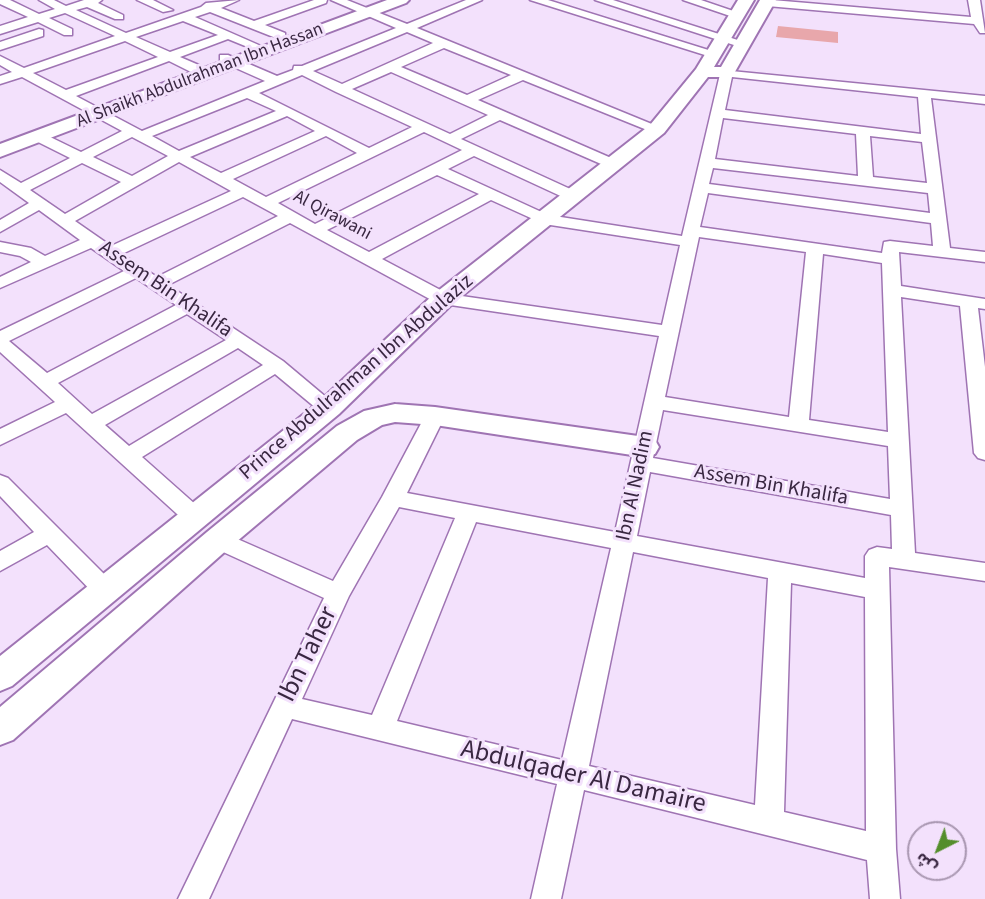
<!DOCTYPE html>
<meta charset="utf-8">
<style>
body{margin:0}
#map{position:relative;width:985px;height:899px;overflow:hidden;background:#f3e1fc;font-family:"Source Sans 3","Noto Sans Arabic",sans-serif}
canvas{display:block}
.north{position:absolute;left:907px;top:821px;width:60px;height:60px;box-sizing:border-box;background:#f3e1fc;border:2px solid #a997b1;border-radius:50%;rotate:222deg;font-size:16px;font-weight:700;line-height:24px;text-align:center;color:#392741}
.north::after{content:'';display:block;margin:auto;width:21px;height:27px;background:#548e2c;clip-path:polygon(50% 0,100% 100%,50% 72%,0 100%)}
</style>
<div id="map">
<canvas width="985" height="899"></canvas>
<div class="north">ش</div>
</div>
<script>
const c = document.querySelector('canvas').getContext('2d');
c.lineJoin = 'round';
function paint(path, color) {
  c.fillStyle = color;
  c.fill(path, 'evenodd');
}
function shape(rows) {
  const path = new Path2D();
  for (const r of rows) {
    path.moveTo(r[0], r[1]);
    for (let i = 2; i < r.length; i += 2) path.lineTo(r[i], r[i + 1]);
  }
  return path;
}
function trace(path, color, width, dash) {
  c.strokeStyle = color;
  c.lineWidth = width;
  c.lineCap = dash ? 'butt' : 'round';
  c.setLineDash(dash || []);
  c.stroke(path);
}
function write(font, color, halo, rows, align = 'center') {
  c.font = font + ' "Source Sans 3",sans-serif';
  c.lineWidth = 6;
  c.setLineDash([]);
  c.textBaseline = 'middle';
  c.strokeStyle = halo;
  c.fillStyle = color;
  for (const [text, x, y, turn = 0] of rows) {
    c.save();
    c.translate(x, y);
    c.rotate((+turn || 0) * Math.PI / 180);
    c.textAlign = isNaN(turn) ? turn : align;
    if (halo) c.strokeText(text, 0, 0);
    c.fillText(text, 0, 0);
    c.restore();
  }
}
const green = shape([
 [778,26,838,32,838,43,776,37]
]);
const street = shape([
 [0,0,10,0,39,14,55,9,39,0,54,0,66,6,84,0,102,0,98,3,123,15,123,19,115,19,87,7,76,10,126,33,201,7,206,3,239,0,221,8,254,21,314,0,327,0,326,3,265,25,285,33,285,39,281,40,210,12,195,17,261,46,255,50,228,39,180,57,201,66,201,72,191,72,169,61,76,96,142,131,265,81,220,61,220,55,228,55,277,76,293,70,294,66,302,66,396,28,331,0,347,0,407,24,466,0,482,0,417,28,664,129,662,132,652,132,523,80,478,100,618,161,620,164,618,167,608,167,500,120,461,139,579,193,581,196,579,199,567,199,474,156,448,169,548,215,682,236,721,70,985,96,985,104,931,98,950,248,985,252,985,262,899,252,901,286,985,299,985,309,978,308,985,367,985,460,978,458,974,453,960,306,901,297,915,553,985,563,985,581,889,567,896,849,900,899,870,899,867,860,584,790,561,899,531,899,557,784,292,719,209,899,178,899,324,598,210,546,207,540,210,534,218,531,226,534,333,581,382,497,425,416,428,411,435,409,442,411,445,416,407,493,615,532,659,336,437,303,290,223,168,285,283,361,339,408,336,413,322,413,275,374,142,457,204,512,207,518,204,524,196,526,188,524,66,413,0,445,0,429,55,402,0,352,0,331,124,271,91,248,0,288,0,277,31,262,20,256,0,252,0,242,31,248,45,256,80,240,39,210,0,232,0,220,29,203,0,182,0,170,21,183,70,158,34,140,34,134,44,134,81,152,122,131,22,77,0,84,0,76,12,72,0,65,0,56,24,68,115,36,65,13,49,18,72,29,72,35,64,35,38,22,0,34,0,26,28,17,0,4,0,0],
 [183,21,218,35,170,52,136,37,183,21],
 [407,32,433,43,342,84,313,71,407,32],
 [125,41,158,57,66,90,33,73,125,41],
 [444,48,511,75,467,95,401,67,444,48],
 [391,72,488,115,450,134,352,89,391,72],
 [302,75,336,92,412,127,369,148,259,93,302,75],
 [732,77,918,97,921,134,725,110,732,77],
 [247,98,276,111,179,151,152,136,247,98],
 [287,116,315,131,221,173,190,157,287,116],
 [723,118,856,134,858,176,715,159,723,118],
 [424,132,462,150,315,224,278,203,424,132],
 [326,136,357,153,266,197,233,179,326,136],
 [870,136,922,142,927,183,873,177,870,136],
 [132,137,168,156,132,176,93,157,132,137],
 [179,162,231,191,111,246,75,221,179,162],
 [82,163,121,182,65,214,30,190,82,163],
 [713,168,928,193,930,213,709,184,713,168],
 [437,175,479,194,369,252,327,230,437,175],
 [708,193,931,223,933,246,890,241,884,242,882,253,700,227,708,193],
 [243,197,278,216,157,277,122,254,243,197],
 [491,200,544,224,680,245,662,325,448,294,382,259,491,200],
 [699,237,806,252,789,417,665,397,699,237],
 [823,254,882,263,888,432,809,420,823,254],
 [136,278,176,305,47,373,9,341,136,278],
 [187,314,226,340,92,414,58,383,187,314],
 [238,348,263,365,129,446,105,425,238,348],
 [663,410,888,446,890,499,653,458,663,410],
 [650,472,891,515,892,549,877,547,869,550,865,556,865,578,637,536,650,472],
 [399,507,455,518,372,715,302,699,349,596,399,507],
 [476,522,611,548,562,760,397,721,476,522],
 [633,552,768,578,755,805,589,766,633,552],
 [791,583,865,597,866,831,784,812,791,583],
 [137,0,153,0,173,10,163,12,137,0],
 [530,0,548,0,718,53,716,56,708,56,530,0],
 [595,0,613,0,747,43,737,46,595,0],
 [683,0,701,0,742,14,736,18,683,0],
 [772,0,971,17,968,0,980,0,985,33,980,33,974,24,767,6,761,3,772,0],
 [39,29,43,30,43,36,0,50,0,42,39,29],
 [0,475,8,478,114,584,118,591,114,598,106,600,98,598,47,545,0,571,0,551,34,532,0,496,0,475]
]);
const secondary = shape([
 [387,0,409,0,406,3,0,157,0,144,387,0],
 [738,0,754,0,714,67,721,67,760,0,776,0,732,77,708,77,664,133,452,304,339,414,12,686,0,691,0,656,319,402,434,294,650,125,696,69,738,0],
 [395,404,435,407,645,437,655,440,659,447,655,454,645,457,435,425,395,422,382,425,357,440,229,548,13,740,0,745,0,707,207,532,337,426,364,411,395,404]
]);
const farStreetnames = [
 ["Al Shaikh Abdulrahman Ibn Hassan",200,76,-21],
 ["Al Qirawani",332,216,28]
];
const streetNames = [
 ["Assem Bin Khalifa",165,290,34],
 ["Prince Abdulrahman Ibn Abdulaziz",357,378,-41],
 ["Ibn Al Nadim",636,486,-78],
 ["Assem Bin Khalifa",771,486,10]
];
const nearStreetnames = [
 ["Ibn Taher",309,655,-64],
 ["Abdulqader Al Damaire",583,778,13]
];
paint(green, '#e8a7ab');
trace(street, '#9f74b3', 3);
trace(secondary, '#9f74b3', 4);
paint(street, '#fff');
paint(secondary, '#fff');
write('18px', '#392741', '#f3e1fc', farStreetnames);
write('21px', '#392741', '#f3e1fc', streetNames);
write('26px', '#392741', '#f3e1fc', nearStreetnames);
</script>
